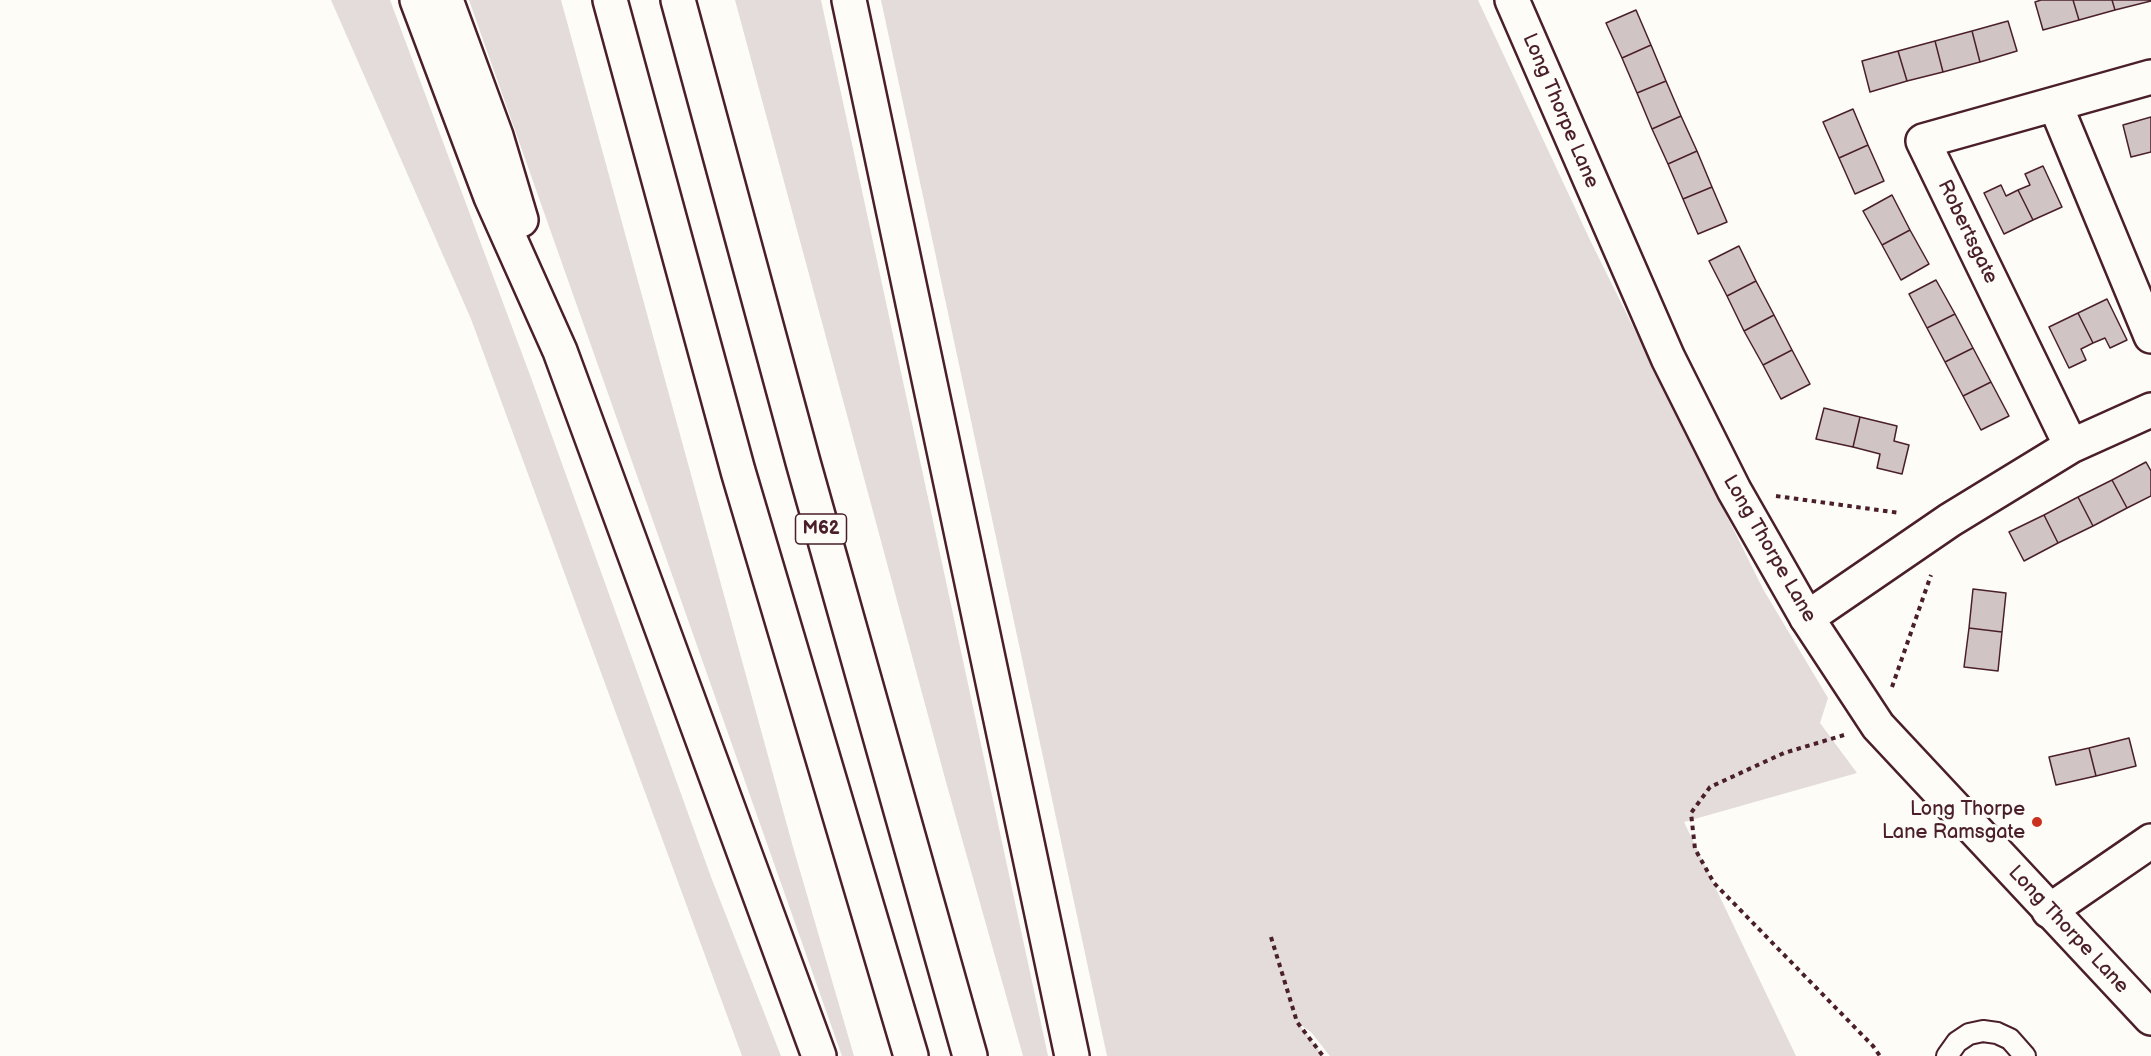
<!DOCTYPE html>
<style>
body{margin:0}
canvas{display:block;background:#fdfcf7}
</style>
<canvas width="2151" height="1056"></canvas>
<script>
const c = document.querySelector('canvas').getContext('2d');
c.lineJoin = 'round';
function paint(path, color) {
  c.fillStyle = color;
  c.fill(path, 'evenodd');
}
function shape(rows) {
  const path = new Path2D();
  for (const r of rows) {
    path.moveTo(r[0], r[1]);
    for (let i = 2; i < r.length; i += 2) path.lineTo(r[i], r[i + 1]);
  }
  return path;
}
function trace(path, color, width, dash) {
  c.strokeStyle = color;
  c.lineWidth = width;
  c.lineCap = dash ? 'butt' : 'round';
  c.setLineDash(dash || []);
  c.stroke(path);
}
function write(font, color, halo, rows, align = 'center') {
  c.font = font + ' "Balsamiq Sans",sans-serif';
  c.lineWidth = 6;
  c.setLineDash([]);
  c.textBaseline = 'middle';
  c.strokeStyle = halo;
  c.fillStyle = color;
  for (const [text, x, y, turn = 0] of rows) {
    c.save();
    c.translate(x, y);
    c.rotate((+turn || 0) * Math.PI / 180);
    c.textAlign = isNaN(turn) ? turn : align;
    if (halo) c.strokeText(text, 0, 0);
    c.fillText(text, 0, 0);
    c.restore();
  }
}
const green = shape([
 [331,0,390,0,530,375,711,877,781,1056,742,1056,471,319],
 [469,0,561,0,793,847,854,1056,842,1056],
 [735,0,821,0,1048,1056,1023,1056,946,782],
 [881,0,1478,0,1590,240,1763,589,1828,698,1820,723,1857,773,1684,822,1796,1056,1330,1056,1311,1032,1299,1024,1323,1056,1107,1056]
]);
const building = shape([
 [2041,0,2073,0,2079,20,2043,30,2035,2,2041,0],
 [2073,0,2112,0,2115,10,2079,20,2073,0],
 [2112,0,2151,0,2151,1,2115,10,2112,0],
 [1636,10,1651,45,1622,58,1606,23,1636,10],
 [2008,21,2017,51,1980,62,1972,31,2008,21],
 [1972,31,1980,62,1943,72,1935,41,1972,31],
 [1935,41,1943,72,1907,81,1898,51,1935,41],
 [1651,45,1666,81,1637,93,1622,58,1651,45],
 [1898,51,1907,81,1870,92,1862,61,1898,51],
 [1666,81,1681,116,1652,129,1637,93,1666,81],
 [1853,109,1868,145,1839,158,1823,122,1853,109],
 [1681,116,1697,151,1668,164,1652,129,1681,116],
 [2151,117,2151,152,2131,157,2123,125,2151,117],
 [1868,145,1884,181,1855,194,1839,158,1868,145],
 [1697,151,1712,187,1683,199,1668,164,1697,151],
 [2043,166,2062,207,2033,220,2018,190,2030,185,2025,174,2043,166],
 [2001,185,2006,196,2018,190,2033,220,2004,234,1984,193,2001,185],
 [1712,187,1727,222,1698,234,1683,199,1712,187],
 [1892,195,1910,230,1882,245,1863,211,1892,195],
 [1910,230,1929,264,1901,280,1882,245,1910,230],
 [1739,246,1756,281,1727,296,1709,261,1739,246],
 [1936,280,1955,314,1927,328,1909,294,1936,280],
 [1756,281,1774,315,1744,331,1727,296,1756,281],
 [2107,299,2127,340,2110,348,2105,338,2093,343,2078,313,2107,299],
 [2078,313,2093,343,2081,349,2086,360,2069,368,2049,327,2078,313],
 [1955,314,1973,348,1945,362,1927,328,1955,314],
 [1774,315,1792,350,1763,365,1744,331,1774,315],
 [1973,348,1991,382,1963,396,1945,362,1973,348],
 [1792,350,1810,384,1781,399,1763,365,1792,350],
 [1991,382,2009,416,1981,430,1963,396,1991,382],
 [1824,408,1860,417,1853,447,1816,439,1824,408],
 [1860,417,1897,426,1894,441,1909,445,1902,474,1877,468,1880,454,1853,447,1860,417],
 [2146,462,2151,471,2151,496,2127,508,2112,480,2146,462],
 [2112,480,2127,508,2093,526,2078,497,2112,480],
 [2078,497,2093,526,2058,543,2044,515,2078,497],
 [2044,515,2058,543,2024,561,2009,532,2044,515],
 [1973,589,2006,593,2002,632,1969,628,1973,589],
 [1969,628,2002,632,1998,671,1964,667,1969,628],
 [2129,738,2136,766,2096,776,2089,748,2129,738],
 [2089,748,2096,776,2056,785,2049,757,2089,748]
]);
const path = shape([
 [1776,496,1900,513],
 [1892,687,1931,575],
 [1844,735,1784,753,1710,787,1691,813,1695,849,1714,883,1873,1046,1880,1056],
 [1271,937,1297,1022,1323,1056]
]);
const lane = shape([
 [1947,1056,1957,1042,1969,1034,1983,1031,1997,1033,2010,1039,2025,1056]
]);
const street = shape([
 [2055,104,2151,336],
 [2071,446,1923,141,2151,77],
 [1807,618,1950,520,2071,446,2151,410],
 [2049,911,2151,841]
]);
const secondary = shape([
 [1512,0,1668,358,1734,490,1807,618,1878,726,2151,1018]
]);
const highway = shape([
 [417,0,491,197,560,351,819,1056],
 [446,0,496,136,521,220],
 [610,0,738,471,911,1056],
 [678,0,803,462,970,1056],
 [849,0,1072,1056]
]);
const markers = [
 [2037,822,6,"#c8321e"]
];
const shields = [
 [821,529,51]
];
const shieldNames = [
 ["M62",821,529]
];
const streetNames = [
 ["Long Thorpe Lane",1560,111,67],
 ["Robertsgate",1967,232,64],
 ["Long Thorpe Lane",1769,549,60],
 ["Long Thorpe Lane",2068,930,47]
];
const poiNames = [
 ["Long Thorpe",2025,810],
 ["Lane Ramsgate",2025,833]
];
paint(green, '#e3dcda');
paint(building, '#d0c5c4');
trace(building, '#4a1f2b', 1.5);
trace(lane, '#4a1f2b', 24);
trace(street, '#4a1f2b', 38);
trace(secondary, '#4a1f2b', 38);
trace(highway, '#4a1f2b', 38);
trace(path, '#4a1f2b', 4, [4.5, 4.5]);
trace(lane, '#fdfcf7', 20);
trace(street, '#fdfcf7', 33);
trace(secondary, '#fdfcf7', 33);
trace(highway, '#fdfcf7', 33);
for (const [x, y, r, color] of markers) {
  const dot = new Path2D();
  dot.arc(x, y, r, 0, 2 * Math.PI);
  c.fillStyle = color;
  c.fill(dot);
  trace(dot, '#fdfcf7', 2);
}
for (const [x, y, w] of shields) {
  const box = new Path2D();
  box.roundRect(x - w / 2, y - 15, w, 30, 4.5);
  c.fillStyle = '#fdfcf7';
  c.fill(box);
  trace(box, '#4a1f2b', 1.5);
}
write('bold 18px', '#4a1f2b', null, shieldNames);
write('20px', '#4a1f2b', '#fdfcf7', streetNames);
write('20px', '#4a1f2b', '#fdfcf7', poiNames, 'right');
</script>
